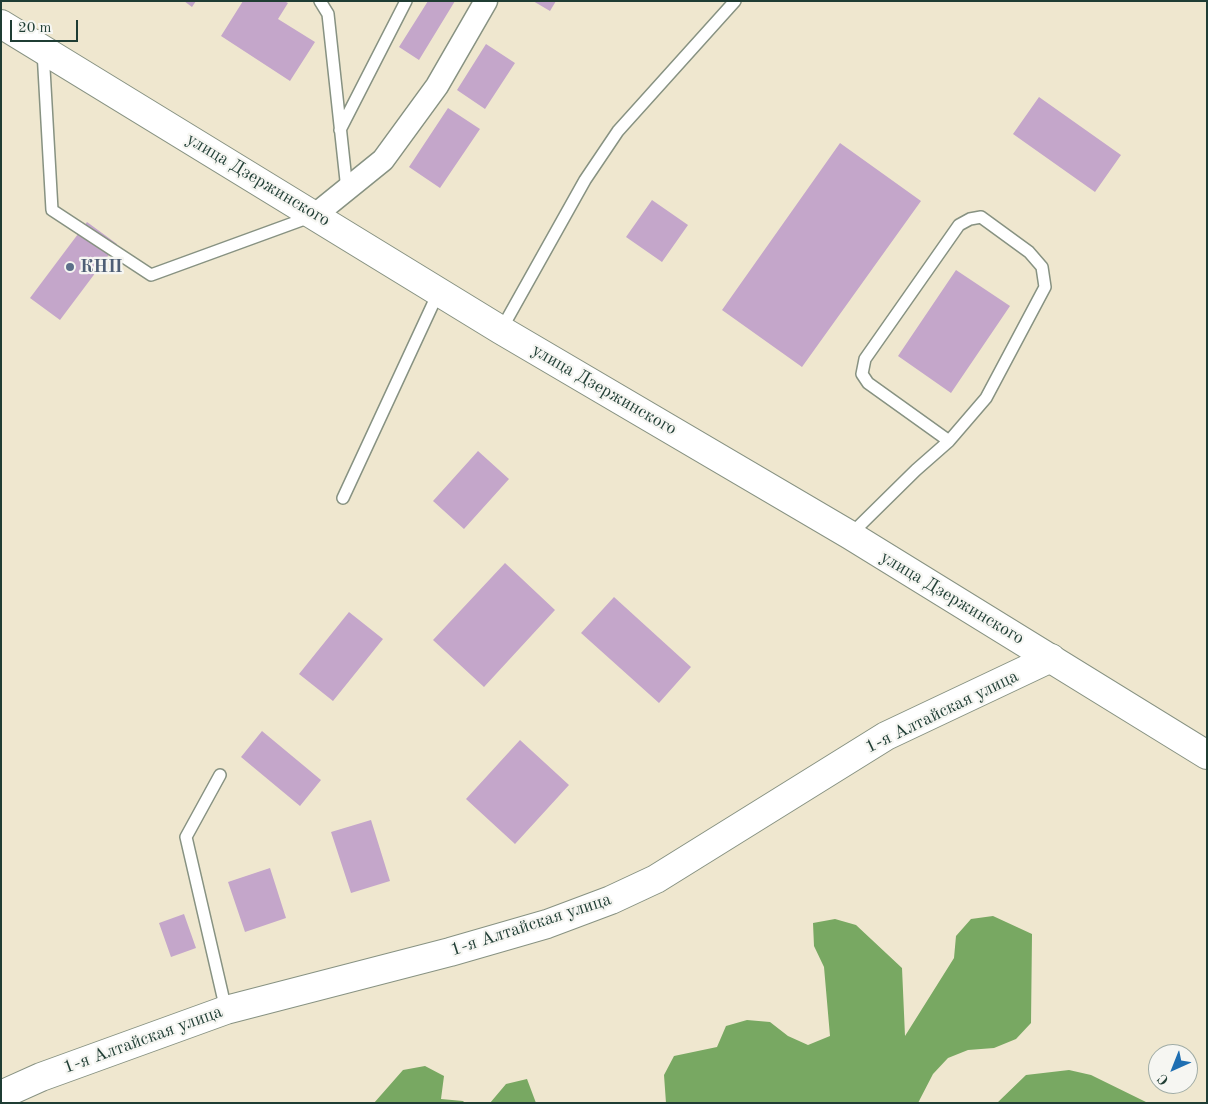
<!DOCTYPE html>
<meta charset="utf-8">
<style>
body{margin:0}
#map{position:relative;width:1208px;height:1104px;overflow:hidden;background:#efe7cf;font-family:"Old Standard TT",serif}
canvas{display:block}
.frame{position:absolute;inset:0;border:2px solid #1f3d34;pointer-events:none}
.north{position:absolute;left:1148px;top:1044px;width:50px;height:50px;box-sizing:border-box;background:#f6f6f2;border:1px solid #a0aca6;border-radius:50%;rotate:224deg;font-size:14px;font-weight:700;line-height:20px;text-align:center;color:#1f3d34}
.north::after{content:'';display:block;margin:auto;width:18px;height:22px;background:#1f6fb2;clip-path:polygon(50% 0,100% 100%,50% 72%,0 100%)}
.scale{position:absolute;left:10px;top:20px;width:68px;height:22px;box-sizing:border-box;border:2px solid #1f3d34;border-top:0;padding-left:6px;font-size:15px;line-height:18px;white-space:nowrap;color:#1f3d34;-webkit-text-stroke:4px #f6f6f2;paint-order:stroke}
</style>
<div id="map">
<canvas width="1208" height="1104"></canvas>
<div class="frame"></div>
<div class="north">С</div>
<div class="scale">20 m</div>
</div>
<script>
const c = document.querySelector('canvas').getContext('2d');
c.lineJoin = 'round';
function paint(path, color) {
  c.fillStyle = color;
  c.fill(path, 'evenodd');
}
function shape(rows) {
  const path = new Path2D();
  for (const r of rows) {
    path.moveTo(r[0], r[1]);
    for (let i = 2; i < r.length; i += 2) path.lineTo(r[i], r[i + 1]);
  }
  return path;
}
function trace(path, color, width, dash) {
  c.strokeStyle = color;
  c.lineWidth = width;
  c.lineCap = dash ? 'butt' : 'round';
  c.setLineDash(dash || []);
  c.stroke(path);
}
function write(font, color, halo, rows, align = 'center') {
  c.font = font + ' "Old Standard TT",serif';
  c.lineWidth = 4.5;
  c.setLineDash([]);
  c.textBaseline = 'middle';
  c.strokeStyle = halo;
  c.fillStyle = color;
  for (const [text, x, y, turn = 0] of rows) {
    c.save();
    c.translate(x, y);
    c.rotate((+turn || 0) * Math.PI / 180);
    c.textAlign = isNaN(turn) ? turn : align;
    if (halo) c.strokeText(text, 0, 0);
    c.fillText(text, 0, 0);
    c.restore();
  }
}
const forest = shape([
 [993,916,1032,934,1031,1023,1016,1039,994,1048,968,1050,948,1058,933,1074,918,1103,666,1103,664,1075,674,1056,717,1047,726,1026,747,1020,770,1022,788,1036,808,1045,830,1036,824,967,814,946,813,923,835,919,856,925,902,968,905,1036,954,958,956,936,971,919],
 [425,1066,444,1076,441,1099,463,1101,465,1103,374,1103,403,1070],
 [1069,1070,1091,1075,1148,1103,997,1103,1026,1075],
 [527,1079,536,1103,490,1103,506,1084]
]);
const building = shape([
 [184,1,196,1,192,7],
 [243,1,284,1,288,3,278,19,315,42,290,81,221,36],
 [428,1,455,1,419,60,399,47],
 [533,1,556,1,550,11],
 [486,44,515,63,485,109,457,90],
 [1039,97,1121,155,1095,192,1013,134],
 [448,108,480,129,440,188,409,167],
 [840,143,921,201,802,367,722,310],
 [652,200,688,225,662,262,626,237],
 [87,222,117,244,60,320,30,298],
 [956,270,1010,306,951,393,898,356],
 [478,451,509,479,464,529,433,501],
 [505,563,555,610,484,687,433,640],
 [614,597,691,667,659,703,581,633],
 [349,612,383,639,333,701,299,674],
 [262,731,321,780,300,806,241,757],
 [520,740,569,785,515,844,466,799],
 [371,820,390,881,351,893,331,832],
 [270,868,286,918,245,932,228,882],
 [184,914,196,948,171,957,159,923]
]);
const service = shape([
 [320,1,328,14,347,190],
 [43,51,52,210,151,275,310,217],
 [340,130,406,1],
 [501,330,585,180,618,131,735,1],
 [343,498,439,291],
 [850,535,916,470,949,441,986,398,1045,287,1042,267,1029,252,981,217,970,219,959,225,865,359,862,374,868,383,949,441],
 [220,775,186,837,226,1010]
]);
const minor = shape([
 [315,215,383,160,437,86,486,1]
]);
const tertiary = shape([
 [1,1095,41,1077,226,1010,450,952,547,924,611,900,656,879,886,736,1051,658]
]);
const secondary = shape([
 [1,24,501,330,850,535,1207,755]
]);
const markers = [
 [70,267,5,"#5c6f8a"]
];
const streetNames = [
 ["улица Дзержинского",258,180,31],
 ["улица Дзержинского",604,390,30],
 ["улица Дзержинского",952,598,31],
 ["1-я Алтайская улица",942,712,-26],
 ["1-я Алтайская улица",531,925,-18],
 ["1-я Алтайская улица",143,1040,-20]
];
const serviceNames = [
 ["КНП",80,267]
];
paint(forest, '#78a862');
paint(building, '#c4a6ca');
trace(service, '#879282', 14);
trace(minor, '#879282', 25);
trace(tertiary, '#879282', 30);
trace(secondary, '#879282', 30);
trace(service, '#fff', 11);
trace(minor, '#fff', 22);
trace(tertiary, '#fff', 28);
trace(secondary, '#fff', 28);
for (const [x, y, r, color] of markers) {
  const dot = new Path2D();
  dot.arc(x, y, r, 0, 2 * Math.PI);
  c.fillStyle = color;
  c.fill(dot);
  trace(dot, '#f6f6f2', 2);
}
write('18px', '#1f3d34', '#f6f6f2', streetNames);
write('bold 18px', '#4e5e75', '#f6f6f2', serviceNames, 'left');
</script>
